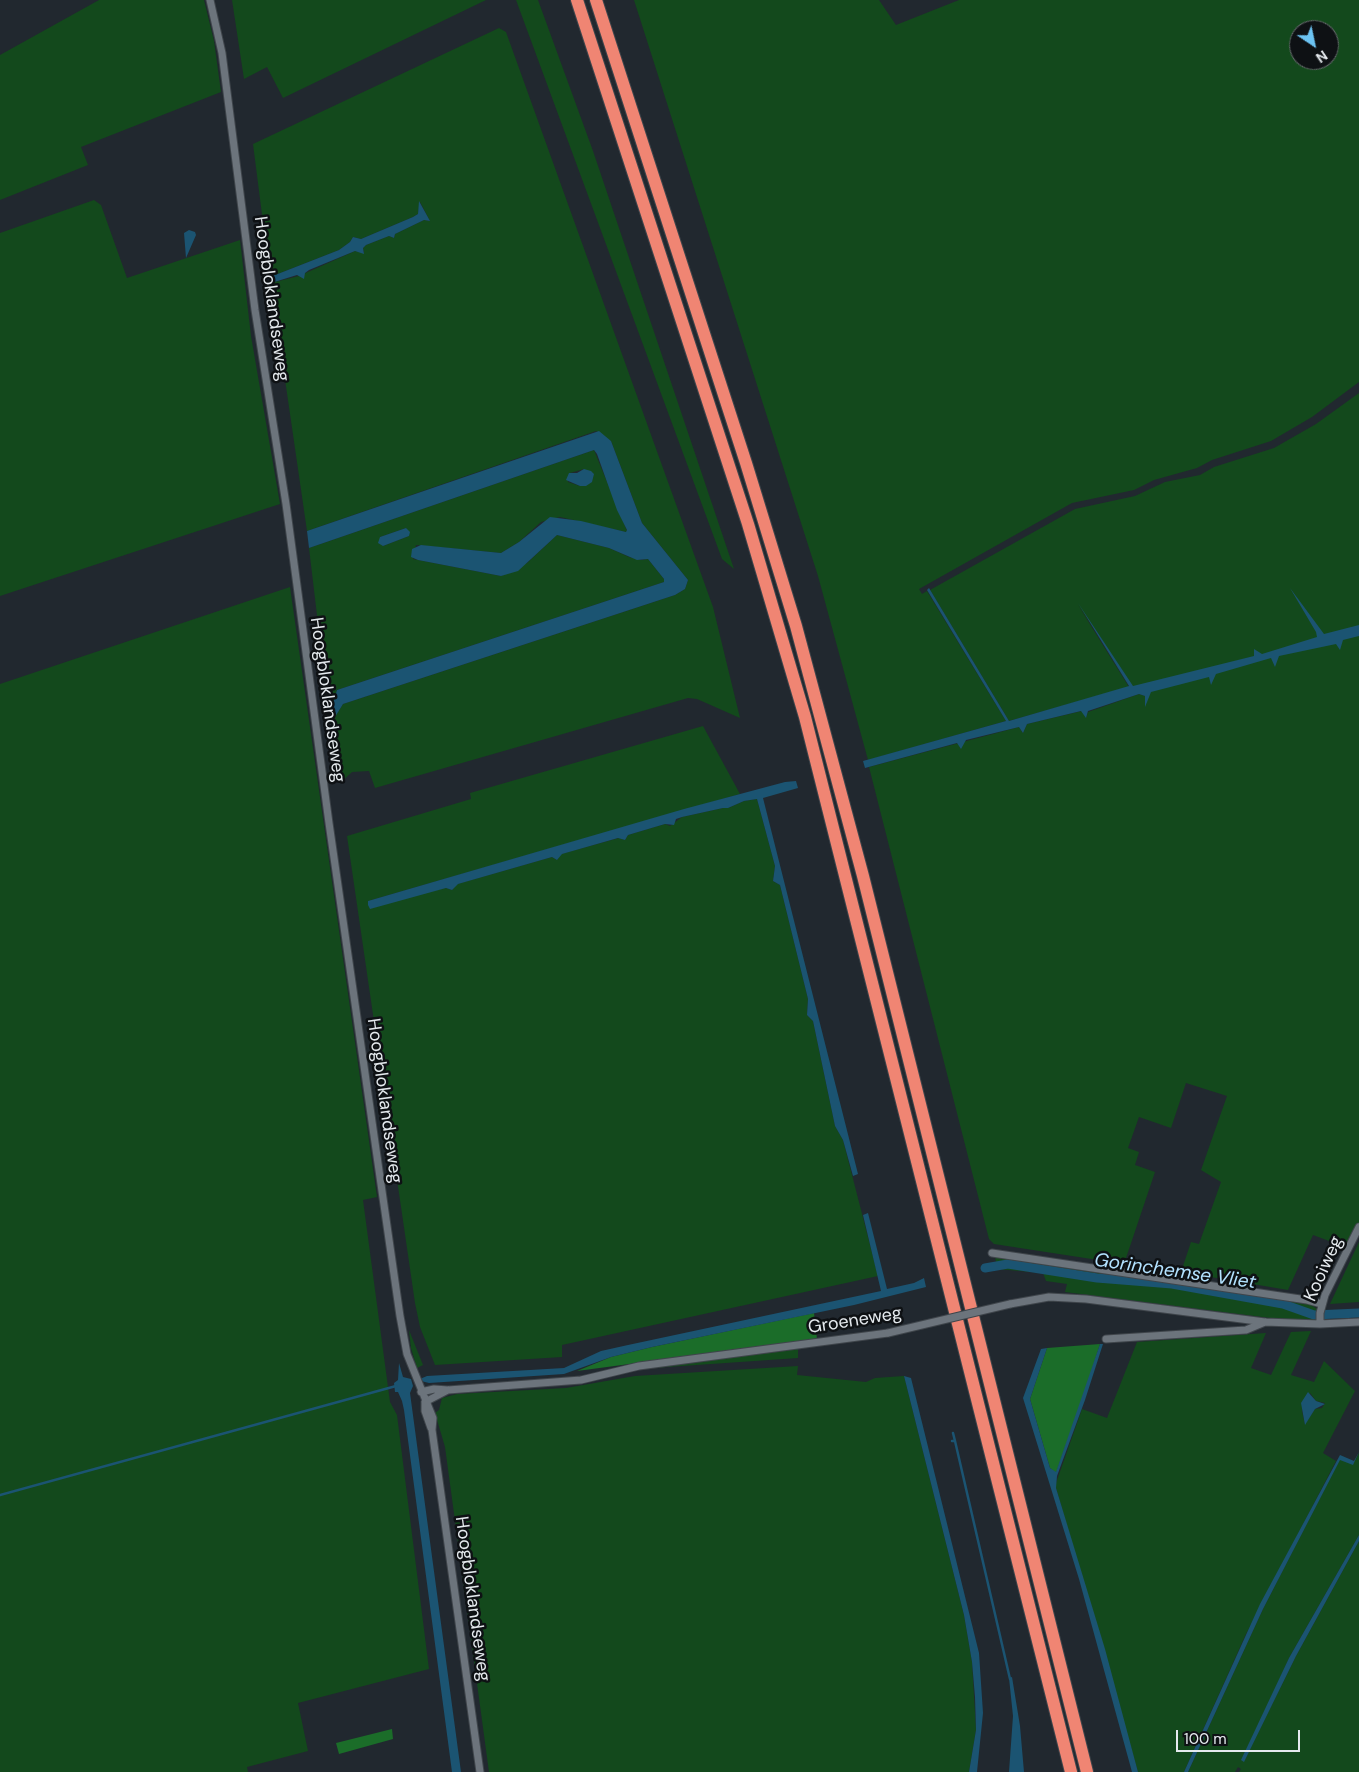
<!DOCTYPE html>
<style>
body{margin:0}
#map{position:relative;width:1359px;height:1772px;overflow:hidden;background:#21282f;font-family:"DM Sans",sans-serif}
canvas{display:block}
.north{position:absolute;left:1289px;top:20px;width:50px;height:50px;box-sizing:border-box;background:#0e1114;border:1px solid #64686b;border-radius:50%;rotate:146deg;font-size:14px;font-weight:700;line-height:20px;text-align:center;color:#e5eaee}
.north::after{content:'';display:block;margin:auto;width:18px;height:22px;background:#6cc3f2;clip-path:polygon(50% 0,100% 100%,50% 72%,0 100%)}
.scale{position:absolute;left:1176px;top:1730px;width:124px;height:22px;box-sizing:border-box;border:2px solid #e5eaee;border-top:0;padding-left:6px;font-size:15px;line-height:18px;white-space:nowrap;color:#e5eaee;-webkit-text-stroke:4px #0e1114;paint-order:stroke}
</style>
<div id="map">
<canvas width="1359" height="1772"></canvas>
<div class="north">N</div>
<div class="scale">100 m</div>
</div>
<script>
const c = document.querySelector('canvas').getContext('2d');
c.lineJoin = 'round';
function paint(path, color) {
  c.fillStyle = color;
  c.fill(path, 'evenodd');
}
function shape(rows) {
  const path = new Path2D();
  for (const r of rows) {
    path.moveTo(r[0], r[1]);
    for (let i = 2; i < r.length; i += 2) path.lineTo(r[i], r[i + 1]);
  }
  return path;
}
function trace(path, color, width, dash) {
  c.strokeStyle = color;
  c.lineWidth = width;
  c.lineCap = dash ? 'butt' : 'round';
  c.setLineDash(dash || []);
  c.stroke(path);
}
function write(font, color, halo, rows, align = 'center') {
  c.font = font + ' "DM Sans",sans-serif';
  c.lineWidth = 5;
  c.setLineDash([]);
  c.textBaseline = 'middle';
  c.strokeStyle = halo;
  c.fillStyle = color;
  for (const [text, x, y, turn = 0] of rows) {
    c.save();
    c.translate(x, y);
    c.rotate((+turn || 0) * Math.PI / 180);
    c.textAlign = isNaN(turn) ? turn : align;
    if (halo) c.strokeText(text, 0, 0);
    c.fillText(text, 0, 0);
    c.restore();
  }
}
const green = shape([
 [99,0,204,0,214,41,221,92,81,147,88,165,0,200,0,55],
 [232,0,486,0,283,98,267,67,244,79],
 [516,0,538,0,593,151,734,569,722,559],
 [634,0,879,0,896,25,959,0,1359,0,1359,382,1312,417,1271,441,1212,460,1197,468,1154,480,1134,490,1072,503,919,589,922,594,927,591,1006,721,868,760,818,576],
 [1299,30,1329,30,1329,60,1299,60],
 [499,28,506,32,713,607,740,718,697,699,688,698,375,788,369,771,352,772,340,783,331,716,335,716,343,704,675,595,685,589,688,580,642,523,611,441,596,431,307,531,271,283,299,276,355,251,364,253,363,248,366,245,389,236,394,238,395,234,424,220,430,221,420,202,418,214,413,217,361,239,353,237,350,242,339,250,270,277,253,144],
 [94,200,101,205,127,278,240,240,251,336,280,504,0,596,0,233],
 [1359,393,1359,1224,1348,1248,1313,1235,1288,1290,1181,1272,1191,1242,1199,1244,1221,1182,1201,1170,1227,1096,1186,1083,1171,1128,1139,1117,1128,1148,1139,1152,1135,1165,1155,1172,1124,1264,994,1244,989,1239,869,767,1019,727,1023,733,1027,724,1082,711,1086,717,1088,712,1139,694,1145,696,1145,703,1149,688,1136,691,1078,605,1129,687,1009,721,930,590,1075,509,1135,496,1165,482,1200,475,1214,467,1274,448,1316,424],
 [594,450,627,531,626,532,560,517,541,522,519,542,501,553,416,545,413,559,501,576,527,563,557,535,609,548,629,557,641,560,648,559,664,579,664,582,337,690,329,716,309,548],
 [584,469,580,486,568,482,570,473],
 [406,528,409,536,383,546,380,537],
 [290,587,377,1197,363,1200,390,1402,397,1415,429,1669,298,1703,308,1751,247,1767,248,1772,0,1772,0,684],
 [703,726,740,794,368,901,446,888,452,890,457,884,552,857,557,860,561,854,619,838,625,840,628,835,665,824,670,826,682,817,723,808,728,808,744,801,757,799,775,866,773,881,780,885,808,999,807,1015,813,1021,835,1126,843,1140,878,1276,562,1345,562,1357,435,1365,420,1327,415,1303,347,836,471,799,470,793],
 [1359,1242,1359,1302,1330,1304],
 [995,1256,1307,1302,1317,1309,1316,1320,1286,1320,1065,1292,1067,1284,1046,1281,1043,1273,997,1269],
 [409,1330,423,1365,417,1368,411,1348],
 [1311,1331,1291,1375,1314,1382,1324,1361,1355,1391,1323,1453,1336,1461,1246,1634,1184,1772,1138,1772,1056,1488,1056,1483,1082,1409,1107,1418,1137,1342,1266,1333,1251,1368,1271,1375,1291,1332],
 [1310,1393,1316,1401,1325,1403,1322,1408,1315,1409,1305,1424,1302,1411],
 [798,1349,798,1358,653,1368,653,1367],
 [798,1366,797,1375,866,1382,875,1378,904,1376,964,1615,972,1662,976,1730,969,1772,489,1772,445,1447,435,1413,439,1410,442,1398,457,1394,566,1388,635,1376],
 [1359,1453,1359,1535,1289,1658,1244,1761,1296,1656,1359,1541,1359,1772,1239,1772,1241,1769,1238,1767,1235,1772,1188,1772,1263,1609,1340,1459,1353,1464]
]);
const forest = shape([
 [814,1313,817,1339,577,1371,611,1357,652,1347],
 [1100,1344,1086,1389,1056,1473,1050,1468,1030,1399,1047,1348],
 [392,1729,393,1739,339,1754,336,1743]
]);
const water = shape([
 [419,201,430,221,424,220,395,234,394,238,389,236,366,245,363,248,364,254,355,251,309,270,305,273,304,279,297,275,271,283,270,277,339,250,350,242,353,237,361,239,413,217,418,214],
 [189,230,195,232,196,235,186,258,184,233],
 [599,431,611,441,642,523,688,580,685,589,675,595,343,704,335,717,329,716,337,690,664,582,664,579,648,559,637,560,609,548,557,535,518,571,501,576,418,560,411,557,412,549,421,545,501,553,519,542,550,517,581,521,626,532,627,530,617,510,597,454,594,450,309,548,307,531],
 [584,469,591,471,594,474,592,482,586,486,580,486,566,480,569,473,577,473],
 [406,528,410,532,409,536,383,546,378,543,380,537],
 [929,588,1009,721,1129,686,1078,603,1133,686,1254,656,1254,649,1262,654,1317,637,1316,632,1290,588,1324,634,1359,625,1359,636,1343,640,1340,650,1336,644,1279,656,1275,667,1271,658,1216,674,1211,685,1209,677,1151,692,1145,707,1145,696,1139,694,1088,711,1086,718,1081,711,1027,724,1023,733,1019,727,966,740,961,749,957,743,865,768,863,761,1006,721,927,590],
 [796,781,798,788,763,798,858,1174,853,1176,843,1140,835,1126,813,1021,807,1015,808,999,780,885,773,881,775,866,757,799,744,801,728,808,723,808,682,817,676,819,674,825,665,824,628,835,625,840,618,838,562,854,557,860,552,857,458,884,452,890,446,888,370,909,368,905,368,901,684,809,785,782],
 [868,1213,887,1289,914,1283,924,1278,926,1287,854,1305,652,1347,611,1357,564,1374,429,1383,421,1381,420,1379,427,1376,564,1368,601,1351,628,1345,881,1291,863,1215],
 [1100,1344,1103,1344,1085,1400,1057,1476,1056,1488,1105,1649,1138,1772,1132,1772,1079,1579,1023,1398,1041,1349,1047,1348,1030,1399,1050,1468,1056,1472],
 [399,1363,403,1377,411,1379,413,1386,410,1393,461,1772,452,1772,404,1410,402,1401,398,1392,395,1392,394,1383,398,1380],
 [904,1376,911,1378,979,1653,983,1713,977,1772,969,1772,976,1730,975,1697,972,1662,964,1615],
 [1308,1392,1316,1401,1325,1404,1315,1409,1305,1425,1301,1403],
 [1359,1452,1353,1465,1340,1460,1263,1609,1188,1772,1184,1772,1260,1604,1340,1455,1354,1461],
 [1359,1535,1359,1541,1296,1656,1244,1762,1241,1760,1289,1658],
 [1012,1677,1020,1726,1024,1772,1009,1772,1013,1716,1009,1678]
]);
const stream = shape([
 [953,1433,955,1441],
 [952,1441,955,1441,1010,1679],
 [0,1495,396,1386]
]);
const canal = shape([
 [985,1268,1008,1264,1097,1278,1172,1284,1283,1304,1314,1315,1359,1313]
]);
const minor = shape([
 [210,0,222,53,255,310,286,504,329,823,400,1316,407,1354,433,1418,432,1430,480,1772],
 [992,1253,1307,1300,1322,1304],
 [1010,1304,1049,1297,1086,1299,1265,1322,1320,1324,1359,1322],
 [1320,1324,1320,1313,1325,1295,1359,1227],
 [1106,1339,1246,1330,1265,1322],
 [421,1392,434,1389,448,1390,581,1380,639,1366,888,1333],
 [425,1402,425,1411,431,1428],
 [425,1402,448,1390]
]);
const motorway = shape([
 [577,0,748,524,805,717,1071,1772],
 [596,0,746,463,796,626,863,876,1087,1772]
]);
const minorBridge = shape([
 [888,1333,1010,1304]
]);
const streetNames = [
 ["Hoogbloklandseweg",271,299,82],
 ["Hoogbloklandseweg",327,700,82],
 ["Hoogbloklandseweg",384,1101,82],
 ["Kooiweg",1324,1269,-66],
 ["Groeneweg",855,1321,-9],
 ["Hoogbloklandseweg",472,1599,82]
];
const waterNames = [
 ["Gorinchemse Vliet",1175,1272,8]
];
paint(green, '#13491c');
paint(forest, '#1b6d29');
paint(water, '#1b5472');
trace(stream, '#1b5472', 2.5);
trace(canal, '#1b5472', 9);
trace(minor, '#3f454b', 9);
trace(motorway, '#3f454b', 14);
trace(minor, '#6c747c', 7);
trace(motorway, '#f08573', 12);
trace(minorBridge, '#3f454b', 9, []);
trace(minorBridge, '#6c747c', 7);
write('18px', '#e5eaee', '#0e1114', streetNames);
write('italic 19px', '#b3e2ff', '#0e1114', waterNames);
</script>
